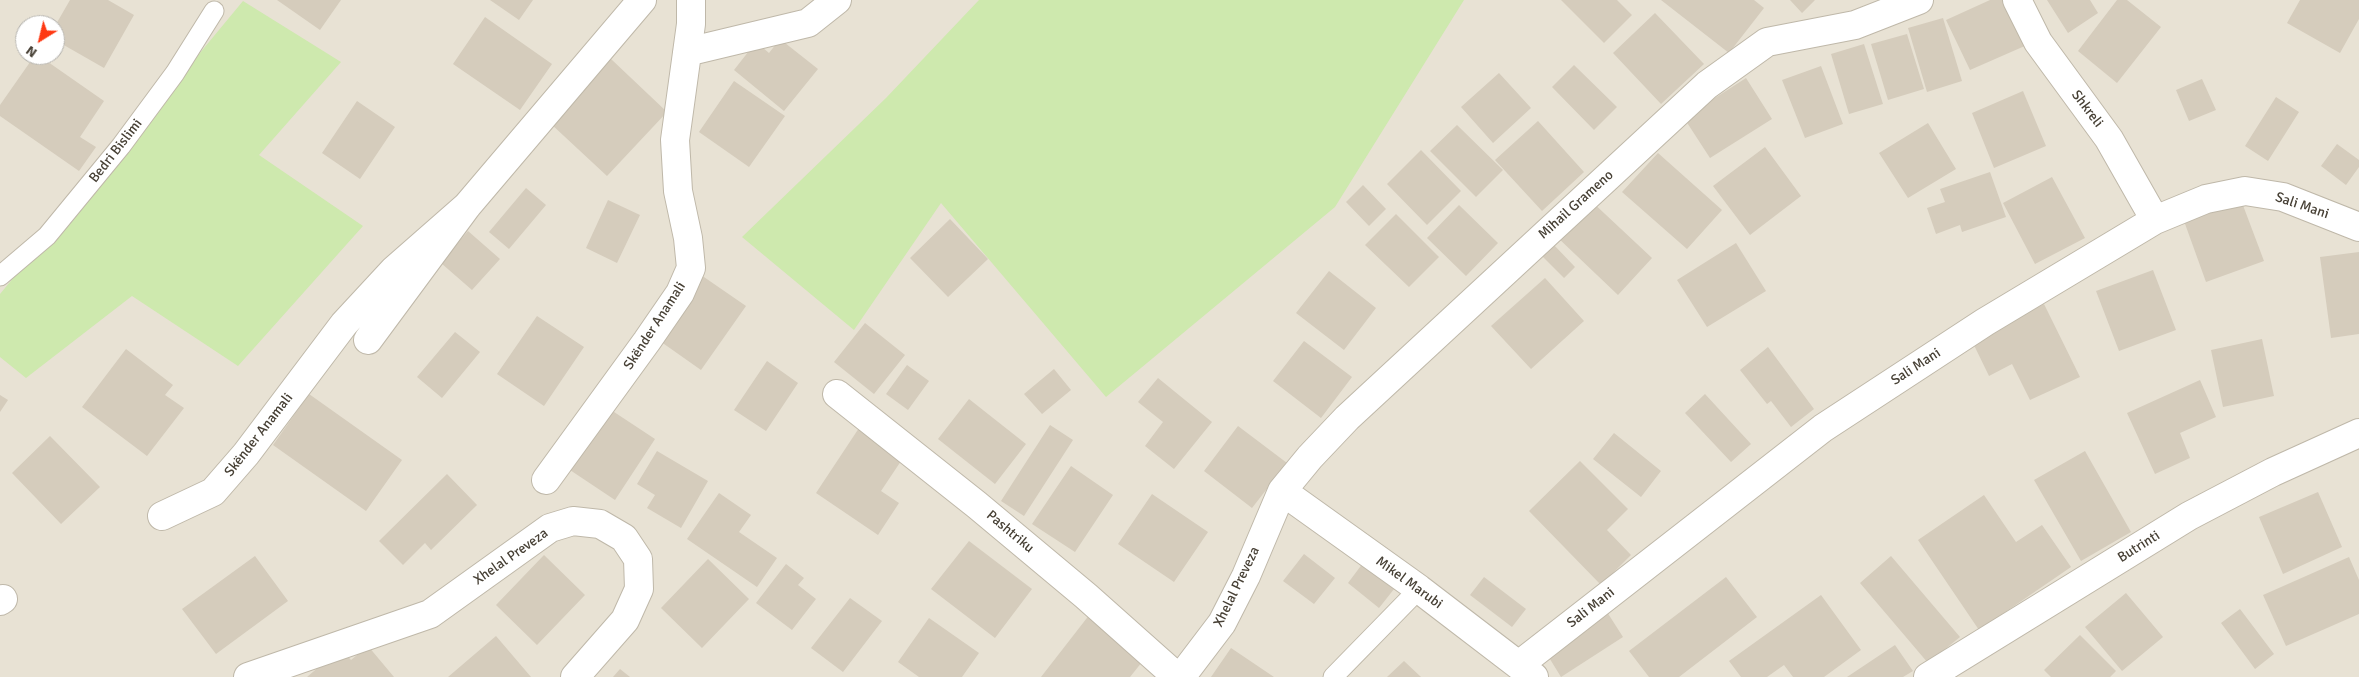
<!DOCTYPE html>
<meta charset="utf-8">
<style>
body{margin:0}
#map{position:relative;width:2359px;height:677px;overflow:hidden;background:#f4f0e6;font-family:Signika,sans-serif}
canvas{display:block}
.north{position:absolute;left:15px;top:15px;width:50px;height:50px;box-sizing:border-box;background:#fff;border:1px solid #b5b3ae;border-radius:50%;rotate:216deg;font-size:14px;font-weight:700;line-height:20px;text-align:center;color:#474035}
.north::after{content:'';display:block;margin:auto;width:18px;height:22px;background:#fe3913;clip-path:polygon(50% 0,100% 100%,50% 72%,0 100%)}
</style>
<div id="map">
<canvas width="2359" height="677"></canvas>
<div class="north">N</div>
</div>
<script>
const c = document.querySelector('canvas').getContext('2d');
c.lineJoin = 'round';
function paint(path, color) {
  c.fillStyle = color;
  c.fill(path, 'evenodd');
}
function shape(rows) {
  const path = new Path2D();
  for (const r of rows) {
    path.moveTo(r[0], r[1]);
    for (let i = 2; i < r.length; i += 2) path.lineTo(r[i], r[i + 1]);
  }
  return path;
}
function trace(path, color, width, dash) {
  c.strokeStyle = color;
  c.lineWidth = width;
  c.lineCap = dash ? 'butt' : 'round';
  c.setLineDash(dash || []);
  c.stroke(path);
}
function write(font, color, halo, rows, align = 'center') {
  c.font = font + ' Signika,sans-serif';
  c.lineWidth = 4;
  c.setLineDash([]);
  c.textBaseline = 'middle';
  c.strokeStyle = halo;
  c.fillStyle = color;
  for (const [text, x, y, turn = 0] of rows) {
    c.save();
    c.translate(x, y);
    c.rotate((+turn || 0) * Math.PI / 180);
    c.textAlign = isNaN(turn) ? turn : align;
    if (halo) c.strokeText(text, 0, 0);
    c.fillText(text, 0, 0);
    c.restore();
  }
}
const residential = shape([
 [0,0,2359,0,2359,677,0,677],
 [25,25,55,25,55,55,25,55]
]);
const green = shape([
 [979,0,1464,0,1335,207,1106,397,941,203,854,330,742,237,886,98],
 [243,1,341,62,259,155,363,226,238,366,132,296,26,378,0,357,0,294]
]);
const building = shape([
 [70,0,108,0,134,15,104,68,55,40,55,26],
 [277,0,341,0,320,30],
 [490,0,533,0,519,20],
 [1561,0,1617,0,1632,15,1604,43],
 [1661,0,1754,0,1764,8,1729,53],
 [1790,0,1815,0,1802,13],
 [1990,0,2006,0,2027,45,1970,70,1946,20],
 [2047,0,2090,0,2098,13,2068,33],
 [2117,0,2127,0,2161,27,2117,83,2078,51],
 [2300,0,2359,0,2359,19,2340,53,2287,23],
 [1655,13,1704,64,1661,104,1613,53],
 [485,17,552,64,520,110,453,64],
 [1943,18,1962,81,1927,92,1908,28],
 [1907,34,1924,89,1888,100,1871,44],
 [780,39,818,69,784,111,734,70,756,42,769,53],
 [1864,44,1883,104,1849,114,1831,54],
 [35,55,38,55,104,101,80,137,96,147,79,171,0,116,0,105],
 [611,59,667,112,607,176,550,123],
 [1574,65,1617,107,1594,130,1552,87],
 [1821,66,1843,124,1805,138,1782,80],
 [1499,73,1531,108,1493,143,1461,107],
 [1746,78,1772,119,1710,158,1684,118],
 [2202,79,2216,110,2189,121,2176,90],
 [734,81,785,116,749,167,699,132],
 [2023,91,2046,146,1994,168,1972,113],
 [2276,97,2299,112,2268,161,2245,146],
 [357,101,395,127,360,179,322,153],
 [1538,121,1584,172,1542,211,1495,160],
 [1928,123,1956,169,1908,198,1879,153],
 [1457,125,1503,170,1476,197,1430,151],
 [2337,144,2359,160,2359,167,2346,185,2321,166],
 [1765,147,1801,196,1750,235,1713,186],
 [1421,150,1461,191,1427,225,1387,184],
 [1658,153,1722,210,1687,249,1622,192],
 [1990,172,2006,217,1962,232,1960,225,1936,234,1927,208,1945,202,1940,189],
 [2052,177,2085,238,2035,264,2003,203],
 [1363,185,1386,209,1369,226,1346,202],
 [526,188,546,205,509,249,489,232],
 [1589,199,1652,258,1618,295,1555,235],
 [608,200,640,215,617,263,586,248],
 [2241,200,2264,261,2206,282,2184,221],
 [1459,205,1498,243,1466,276,1427,238],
 [1396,214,1439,257,1409,287,1365,245],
 [950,219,988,259,948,297,910,258],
 [468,231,500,259,472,290,441,263],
 [1736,243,1766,291,1707,327,1677,280],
 [1553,244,1575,267,1564,278,1541,255],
 [2359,252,2359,334,2331,338,2320,257],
 [2153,270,2176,330,2119,351,2096,291],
 [1329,271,1376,308,1344,350,1296,313],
 [701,275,746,306,701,370,657,339],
 [1545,278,1584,321,1531,369,1491,326],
 [2044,304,2080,377,2030,400,2012,364,1989,376,1971,339],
 [537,316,584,347,544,406,497,374],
 [865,323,905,355,874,394,834,362],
 [455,332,480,352,442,398,417,377],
 [2262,339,2274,396,2223,407,2211,350],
 [1304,341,1352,377,1321,418,1273,381],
 [1768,347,1814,409,1791,427,1771,401,1767,404,1740,370],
 [126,349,173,385,165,395,184,408,147,456,82,407],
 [767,361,798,383,766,431,734,410],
 [907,365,929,381,908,410,886,394],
 [1054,369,1071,390,1042,414,1024,394],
 [1158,378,1212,422,1174,469,1145,446,1163,422,1138,402],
 [2200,380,2216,417,2180,433,2190,458,2155,474,2127,413],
 [309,394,402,460,366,511,273,445],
 [1705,394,1751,444,1731,462,1685,413],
 [0,395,8,400,0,412],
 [969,399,1026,444,995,484,938,439],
 [608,408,655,439,615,500,567,468],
 [861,425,905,455,881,491,899,503,878,535,816,493],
 [1050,425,1073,440,1024,516,1001,501],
 [1238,426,1287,463,1252,508,1204,471],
 [1614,433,1661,471,1641,497,1593,459],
 [50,436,100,487,61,524,12,473],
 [657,451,708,481,681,528,647,508,655,495,637,484],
 [2085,451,2131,532,2081,561,2034,480],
 [1580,461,1628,509,1607,530,1631,555,1601,585,1529,511],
 [1071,466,1113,495,1075,552,1032,524],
 [447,474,477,505,431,550,425,543,403,565,379,541],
 [2318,492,2342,547,2283,574,2259,517],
 [719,493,751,515,739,532,777,558,757,587,687,539],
 [1152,494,1208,532,1174,582,1118,544],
 [1984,495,2016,542,2042,525,2071,567,1979,630,1918,540],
 [969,541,1032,589,995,638,931,589],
 [1304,554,1335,578,1314,604,1283,581],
 [544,555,585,595,537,645,496,605],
 [255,556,288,601,216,654,182,609],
 [1891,556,1960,637,1928,663,1860,583],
 [2349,557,2359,580,2359,614,2286,646,2263,595],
 [708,559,749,599,702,648,661,608],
 [1366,559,1398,584,1379,608,1348,583],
 [786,564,804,578,798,585,816,599,792,630,756,603],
 [1484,577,1526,609,1512,627,1470,595],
 [1726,577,1757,617,1679,677,1649,677,1629,651],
 [2126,593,2163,637,2122,671,2085,627],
 [1821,595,1861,650,1824,677,1793,677,1784,665,1767,677,1741,677,1729,661],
 [850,598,882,621,843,672,811,648],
 [2240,609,2274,654,2255,669,2221,623],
 [1607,612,1623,637,1561,677,1545,651],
 [1090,614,1146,657,1130,677,1041,677],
 [929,618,979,653,962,677,919,677,898,662],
 [2080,635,2116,671,2110,677,2051,677,2044,670],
 [496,636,531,677,448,677],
 [1895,645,1913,671,1903,677,1847,677],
 [368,646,394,677,307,677,341,648,351,660],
 [1231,648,1274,677,1211,677],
 [1404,661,1421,677,1387,677],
 [620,669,630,677,613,677]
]);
const lane = shape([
 [0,276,47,236,121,146,175,73,214,11],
 [1333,677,1419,589]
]);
const street = shape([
 [2017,0,2038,42,2109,139,2155,220],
 [687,52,808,23,837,0],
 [368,340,467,206,642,0],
 [837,394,977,505,1086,596,1177,677],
 [546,480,647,341,680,293,691,268,688,238,678,191,675,140,691,24,691,0],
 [1282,491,1419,589,1534,677],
 [162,516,213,492,246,454,344,324,394,270,467,206],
 [0,601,3,599],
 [1520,664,1823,428,1985,322,2155,220,2206,199,2245,191,2283,197,2359,227],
 [248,677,430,614,550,528,573,521,600,524,624,538,638,559,639,589,625,620,575,677],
 [1181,677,1222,623,1246,576,1282,491,1310,457,1347,418,1707,85,1767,42,1855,25,1919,0],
 [1928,677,2189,516,2273,472,2359,433]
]);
const streetNames = [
 ["Shkreli",2087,109,53],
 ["Bedri Bislimi",116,151,-52],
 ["Mihail Grameno",1576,205,-42],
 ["Sali Mani",2302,206,19],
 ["Skënder Anamali",655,326,-57],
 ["Sali Mani",1916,367,-33],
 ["Skënder Anamali",259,435,-52],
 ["Pashtriku",1010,532,40],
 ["Butrinti",2139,547,-32],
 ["Xhelal Preveza",511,557,-35],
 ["Mikel Marubi",1409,583,36],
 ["Xhelal Preveza",1237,587,-64],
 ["Sali Mani",1591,608,-38]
];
paint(residential, '#e8e2d4');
paint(green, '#cee9ae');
paint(building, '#d5ccbc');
trace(lane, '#bfb8a9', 21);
trace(street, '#bfb8a9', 30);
trace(lane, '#fff', 19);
trace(street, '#fff', 28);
write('14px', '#474035', '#fff', streetNames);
</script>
